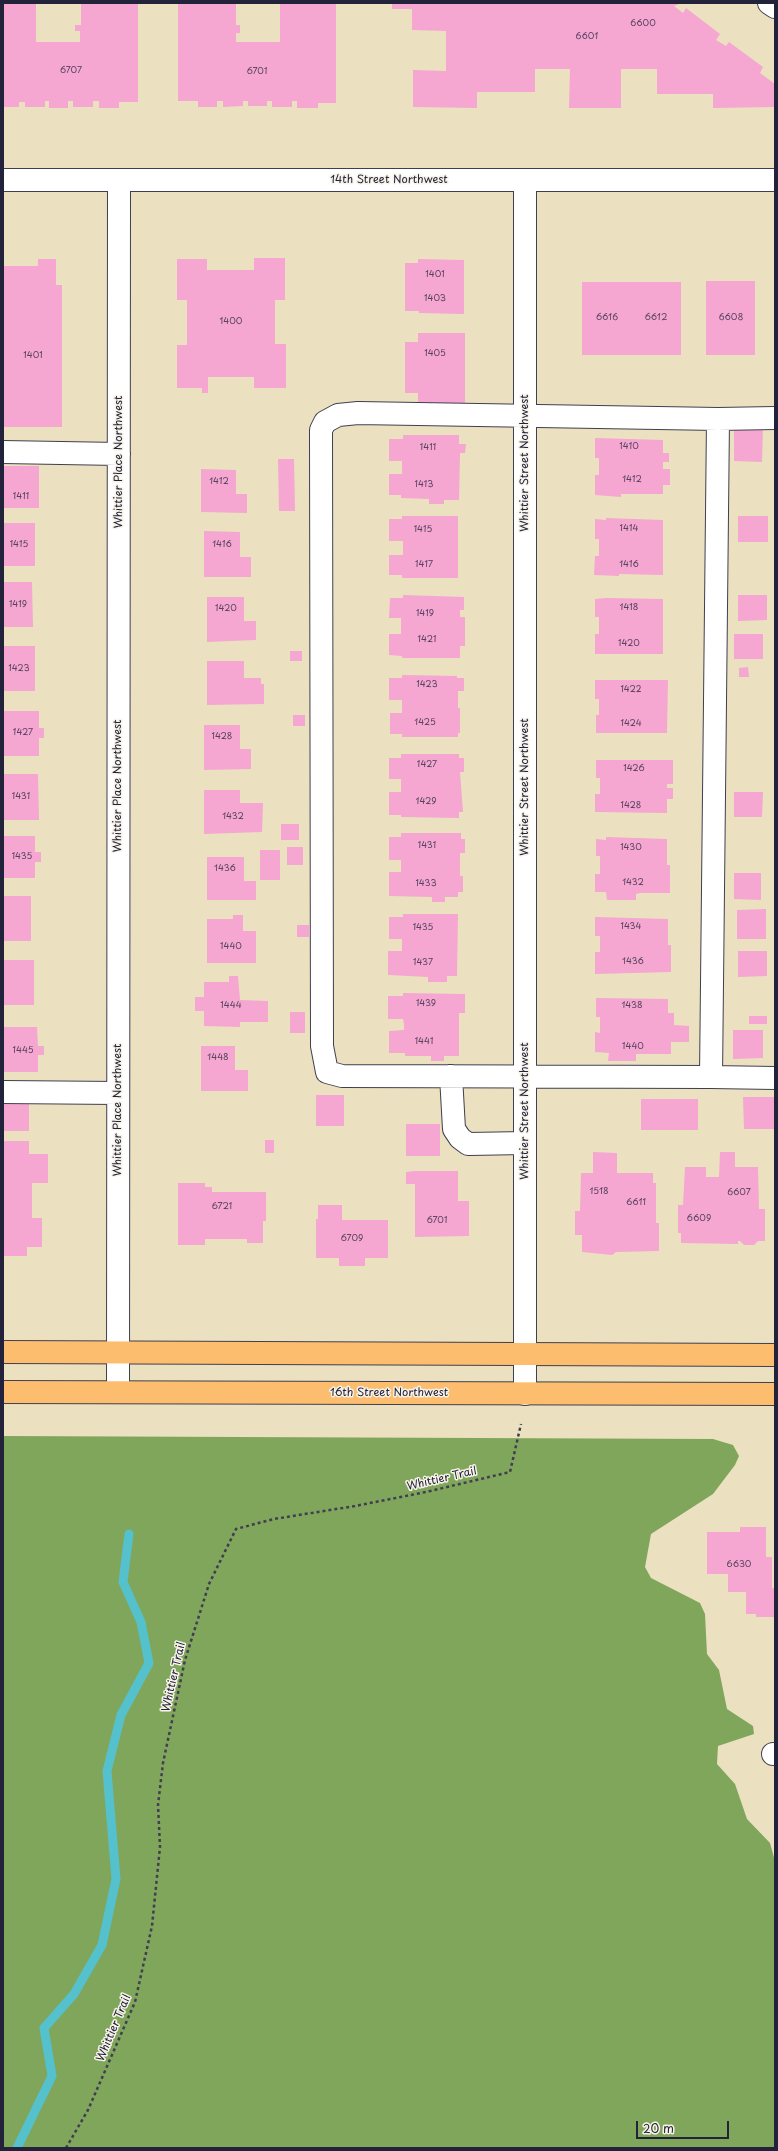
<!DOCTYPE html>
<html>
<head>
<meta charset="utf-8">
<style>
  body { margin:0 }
  #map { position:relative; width:778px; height:2151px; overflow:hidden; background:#ebe1c0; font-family:"Playpen Sans",sans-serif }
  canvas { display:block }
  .frame { position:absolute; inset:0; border:4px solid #22223b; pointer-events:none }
  .scale { position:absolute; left:636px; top:2121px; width:93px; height:18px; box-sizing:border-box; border:2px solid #22223b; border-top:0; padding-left:5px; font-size:12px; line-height:14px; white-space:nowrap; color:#22223b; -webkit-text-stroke:3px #f7f3e8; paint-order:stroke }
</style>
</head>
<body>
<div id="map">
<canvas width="778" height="2151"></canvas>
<div class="frame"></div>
<div class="scale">20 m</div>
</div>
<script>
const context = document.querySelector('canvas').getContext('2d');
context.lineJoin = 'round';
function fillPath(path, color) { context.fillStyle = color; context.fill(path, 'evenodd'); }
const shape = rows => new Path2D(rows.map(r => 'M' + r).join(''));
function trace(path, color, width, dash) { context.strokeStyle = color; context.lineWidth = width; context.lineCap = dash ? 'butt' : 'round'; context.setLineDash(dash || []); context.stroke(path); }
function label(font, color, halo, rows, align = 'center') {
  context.font = font + ' "Playpen Sans",sans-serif'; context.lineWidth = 3; context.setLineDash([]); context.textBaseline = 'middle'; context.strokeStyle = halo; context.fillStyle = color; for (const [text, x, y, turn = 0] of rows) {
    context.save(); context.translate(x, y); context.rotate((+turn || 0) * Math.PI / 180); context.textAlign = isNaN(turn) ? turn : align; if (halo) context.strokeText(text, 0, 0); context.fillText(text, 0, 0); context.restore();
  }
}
fillPath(shape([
  [3,1436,713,1439,733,1445,739,1456,735,1465,713,1494,651,1534,645,1567,651,1578,700,1603,705,1614,707,1654,719,1670,727,1709,753,1726,754,1734,718,1746,717,1764,735,1784,747,1819,770,1843,775,1861,775,2148,3,2148]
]), '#80a65c');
trace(shape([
  [17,2148,52,2076,44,2028,74,1994,102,1945,116,1879,107,1771,121,1715,149,1663,141,1622,123,1582,129,1534]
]), '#54c1cc', 9);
fillPath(shape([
  [3,3,36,3,36,42,80,42,80,31,75,31,75,25,81,25,81,3,138,3,138,102,119,102,119,108,99,108,99,101,93,101,93,107,73,107,73,101,68,101,68,108,49,108,49,101,45,101,45,107,25,107,25,102,19,102,19,107,3,107],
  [178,3,236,3,236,25,240,25,240,33,236,33,236,42,280,42,280,3,336,3,336,103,318,103,318,108,297,108,297,101,292,101,292,107,272,107,272,101,267,101,267,106,248,106,248,101,243,101,243,106,223,107,223,101,217,101,217,107,198,107,198,101,178,101],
  [392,3,682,3,674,6,683,13,686,8,720,34,716,40,726,46,729,42,763,67,760,73,775,84,775,107,713,108,713,94,657,94,657,69,621,69,621,108,569,108,570,69,535,69,535,92,477,92,477,108,413,107,413,70,446,71,446,31,412,30,412,9,392,9],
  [254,258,285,258,285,300,275,300,275,344,286,344,286,388,254,388,254,377,208,377,208,393,202,393,202,388,177,388,177,345,187,345,187,300,177,300,177,259,207,259,207,270,254,270],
  [38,259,56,259,56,285,62,285,62,427,3,427,3,266,38,266],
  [418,259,464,260,464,314,419,313,419,311,405,311,405,263,418,263],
  [706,281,755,281,755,355,706,355],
  [582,282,681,282,681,355,582,355],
  [418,333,465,333,465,403,418,403,418,393,405,393,405,342,418,342],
  [734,425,763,425,762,462,734,461],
  [403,435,459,435,459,444,466,444,465,453,460,453,459,500,444,500,444,504,429,504,429,499,401,498,401,495,389,495,389,474,402,474,402,461,389,461,389,439,403,439],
  [595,438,663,440,663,453,669,453,669,462,663,462,663,469,670,469,670,485,663,485,663,494,621,494,621,497,595,495,595,475,599,475,599,458,595,458],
  [278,459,294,459,295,511,279,511],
  [3,466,39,466,39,508,3,508],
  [201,469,236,470,236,494,247,494,247,513,201,512],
  [402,516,458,516,458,578,402,578,402,575,389,575,389,555,403,555,403,541,389,541,389,519,402,519],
  [738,516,768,516,768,542,738,542],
  [606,518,663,520,663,575,619,574,619,576,594,575,595,556,599,556,599,539,595,539,595,519,606,520],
  [3,523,35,523,35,566,3,566],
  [204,531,240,532,240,557,251,557,251,577,204,577],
  [3,582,32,582,33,627,3,627],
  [403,595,464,597,464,610,460,610,460,617,465,617,465,646,460,646,460,658,402,658,402,656,389,655,389,634,401,634,401,618,389,618,390,598,403,598],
  [738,595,767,595,767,620,738,621],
  [207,597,244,597,244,621,256,621,256,640,207,642],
  [607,598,663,599,663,654,595,654,595,634,599,634,599,617,595,617,595,599],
  [734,634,763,634,763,659,734,659],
  [3,646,35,646,35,691,3,691],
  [290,651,302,651,302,661,290,661],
  [207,661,244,661,244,678,261,678,261,684,264,684,264,704,207,705],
  [748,667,749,677,739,677,739,668],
  [402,675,457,676,457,678,464,678,464,691,458,691,458,708,460,708,460,733,458,733,458,737,402,737,402,734,390,734,390,713,402,713,402,700,389,700,389,678,402,678],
  [595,680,668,680,667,733,596,733,596,715,599,715,599,699,595,699],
  [3,711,39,711,39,728,44,728,44,738,39,738,39,756,3,756],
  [293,715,305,715,305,726,293,726],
  [204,725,240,725,240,749,251,749,251,769,204,770],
  [401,754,459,754,459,758,464,758,464,772,460,772,463,812,459,812,459,818,401,817,401,815,389,815,389,792,401,792,401,779,389,779,389,758,401,758],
  [596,760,673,760,673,784,667,784,667,788,673,788,673,799,667,799,667,813,595,812,595,794,600,794,600,778,596,778],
  [3,774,38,774,39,820,3,820],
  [204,790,240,790,240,803,263,803,262,832,204,834],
  [734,792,763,792,762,817,734,817],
  [281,824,299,824,299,840,281,840],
  [401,833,461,833,461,839,465,839,465,853,460,853,460,876,463,876,463,892,458,892,458,897,445,897,445,902,432,902,432,897,389,896,389,872,401,872,401,860,389,860,389,837,401,837],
  [3,836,35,836,35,852,41,852,41,862,35,862,35,878,3,878],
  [606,837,667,839,667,865,670,865,670,893,640,893,636,894,636,900,607,900,606,892,595,892,595,874,600,874,600,856,596,856,596,839,606,840],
  [287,847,303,847,303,865,287,865],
  [260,850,280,850,280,880,260,880],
  [207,857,244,857,244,881,256,881,256,900,207,900],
  [734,873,761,873,761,900,734,899],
  [3,896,31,896,31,941,3,941],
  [766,909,766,939,737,939,737,910],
  [403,914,458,914,457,976,447,976,447,982,428,982,428,977,388,975,388,951,402,951,402,939,389,939,389,917,403,917],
  [233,915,243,915,243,931,256,931,256,963,207,963,207,919,233,919],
  [595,917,668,919,668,945,671,945,671,972,595,974,595,952,600,952,600,936,595,936],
  [297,925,309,925,309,937,297,937],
  [738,951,767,951,767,976,738,977],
  [3,960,34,960,34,1005,3,1005],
  [229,976,238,976,240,1000,268,1001,268,1022,240,1022,240,1027,204,1026,204,1011,195,1011,195,997,204,997,204,982,229,982],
  [403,993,465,994,465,1013,459,1013,459,1056,444,1056,444,1061,431,1061,431,1056,405,1056,405,1053,389,1053,389,1031,404,1030,404,1024,403,1019,388,1019,388,996,403,996],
  [596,998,668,999,668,1013,674,1013,674,1025,689,1026,689,1042,671,1042,671,1054,636,1054,636,1061,608,1061,609,1053,595,1052,595,1032,600,1033,600,1017,596,1017],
  [290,1012,305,1012,305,1033,290,1033],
  [749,1016,767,1016,767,1024,749,1024],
  [3,1027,37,1027,38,1046,44,1046,44,1055,38,1055,38,1072,3,1072],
  [733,1030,763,1030,763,1058,733,1059],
  [201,1046,235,1046,235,1070,248,1070,248,1091,201,1091],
  [316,1095,344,1095,344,1126,316,1126],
  [743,1097,775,1097,775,1129,744,1129],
  [641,1099,698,1099,698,1130,641,1130],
  [3,1102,29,1102,29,1131,3,1131],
  [406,1124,440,1124,440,1156,406,1156],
  [265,1140,274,1140,274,1153,265,1153],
  [3,1141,29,1141,29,1154,48,1154,48,1183,32,1183,32,1218,42,1218,42,1247,27,1247,27,1256,3,1256],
  [593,1152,617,1153,617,1173,653,1173,653,1183,656,1183,656,1223,659,1223,659,1251,616,1252,612,1255,582,1252,582,1235,575,1235,575,1211,580,1211,581,1173,593,1173],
  [720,1152,735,1152,735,1167,758,1167,759,1209,765,1209,765,1241,758,1241,754,1245,744,1245,740,1241,738,1241,738,1244,681,1243,681,1233,678,1233,678,1205,683,1205,685,1167,706,1167,706,1177,719,1177],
  [415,1171,458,1171,458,1201,469,1201,469,1236,415,1237,415,1184,406,1184,406,1172],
  [178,1183,205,1183,205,1187,212,1187,212,1192,266,1192,266,1221,263,1221,263,1243,247,1243,247,1239,205,1239,205,1245,178,1245],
  [318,1205,342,1205,342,1220,388,1220,388,1258,365,1258,365,1266,339,1266,339,1258,316,1258,316,1219,318,1219],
  [740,1527,766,1527,766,1557,772,1557,772,1588,775,1588,775,1617,756,1617,756,1614,746,1614,746,1592,728,1592,728,1574,707,1574,707,1532,740,1532]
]), '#f5a6d1');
const minor = shape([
  [769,3,775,7],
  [3,180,775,180],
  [718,419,711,1077,775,1078],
  [3,452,119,454],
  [451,1076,454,1129,460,1138,468,1144,525,1143],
  [711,1077,342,1076,327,1072,322,1046,321,430,325,422,338,415,358,413,718,419,775,418],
  [3,1092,118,1093],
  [118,1392,119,180],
  [525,1394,525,180],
  [773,1754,775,1754]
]);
const major = shape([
  [3,1352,775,1355],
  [3,1392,775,1394]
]);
trace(minor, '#403f4f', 24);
trace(major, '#403f4f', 24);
trace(shape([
  [66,2148,88,2110,135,2002,152,1926,160,1847,158,1805,163,1763,185,1660,209,1584,236,1529,274,1519,355,1506,426,1492,510,1472,521,1424]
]), '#403f4f', 2.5, [3, 3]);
trace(minor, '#fff', 22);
trace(major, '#fcbd6f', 22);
label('9px', '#574360', null, [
  ["6600",643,24],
  ["6601",587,37],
  ["6707",71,71],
  ["6701",257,72],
  ["1401",435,275],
  ["1403",435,299],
  ["6616",607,318],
  ["6612",656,318],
  ["6608",731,318],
  ["1400",231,322],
  ["1405",435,354],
  ["1401",33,356],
  ["1410",629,447],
  ["1411",428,448],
  ["1412",632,480],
  ["1412",219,482],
  ["1413",424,485],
  ["1411",21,497],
  ["1414",629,529],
  ["1415",423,530],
  ["1415",19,545],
  ["1416",222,545],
  ["1417",424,565],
  ["1416",629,565],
  ["1419",18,605],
  ["1418",629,608],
  ["1420",226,609],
  ["1419",425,614],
  ["1421",427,640],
  ["1420",629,644],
  ["1423",19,669],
  ["1423",427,685],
  ["1422",631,690],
  ["1425",425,723],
  ["1424",631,724],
  ["1427",23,733],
  ["1428",222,737],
  ["1427",427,765],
  ["1426",634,769],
  ["1431",21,797],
  ["1429",426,802],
  ["1428",631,806],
  ["1432",233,817],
  ["1431",427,846],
  ["1430",631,848],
  ["1435",22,857],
  ["1436",225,869],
  ["1432",633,883],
  ["1433",426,884],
  ["1434",631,927],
  ["1435",423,928],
  ["1440",231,947],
  ["1436",633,962],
  ["1437",423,963],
  ["1439",426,1004],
  ["1444",231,1006],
  ["1438",632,1006],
  ["1441",424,1042],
  ["1440",633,1047],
  ["1445",23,1051],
  ["1448",218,1058],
  ["1518",599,1192],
  ["6607",739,1193],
  ["6611",636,1203],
  ["6721",222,1207],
  ["6609",699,1219],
  ["6701",437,1221],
  ["6709",352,1239],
  ["6630",739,1565]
]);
label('11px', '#22223b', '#f7f3e8', [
  ["14th Street Northwest",389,180],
  ["Whittier Place Northwest",119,462,-90],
  ["Whittier Street Northwest",525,463,-90],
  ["Whittier Place Northwest",118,786,-90],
  ["Whittier Street Northwest",525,787,-90],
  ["Whittier Place Northwest",118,1110,-90],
  ["Whittier Street Northwest",525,1111,-90],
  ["16th Street Northwest",389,1393],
  ["Whittier Trail",442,1479,-13],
  ["Whittier Trail",174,1677,-77],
  ["Whittier Trail",114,2028,-67]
]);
</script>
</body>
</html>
